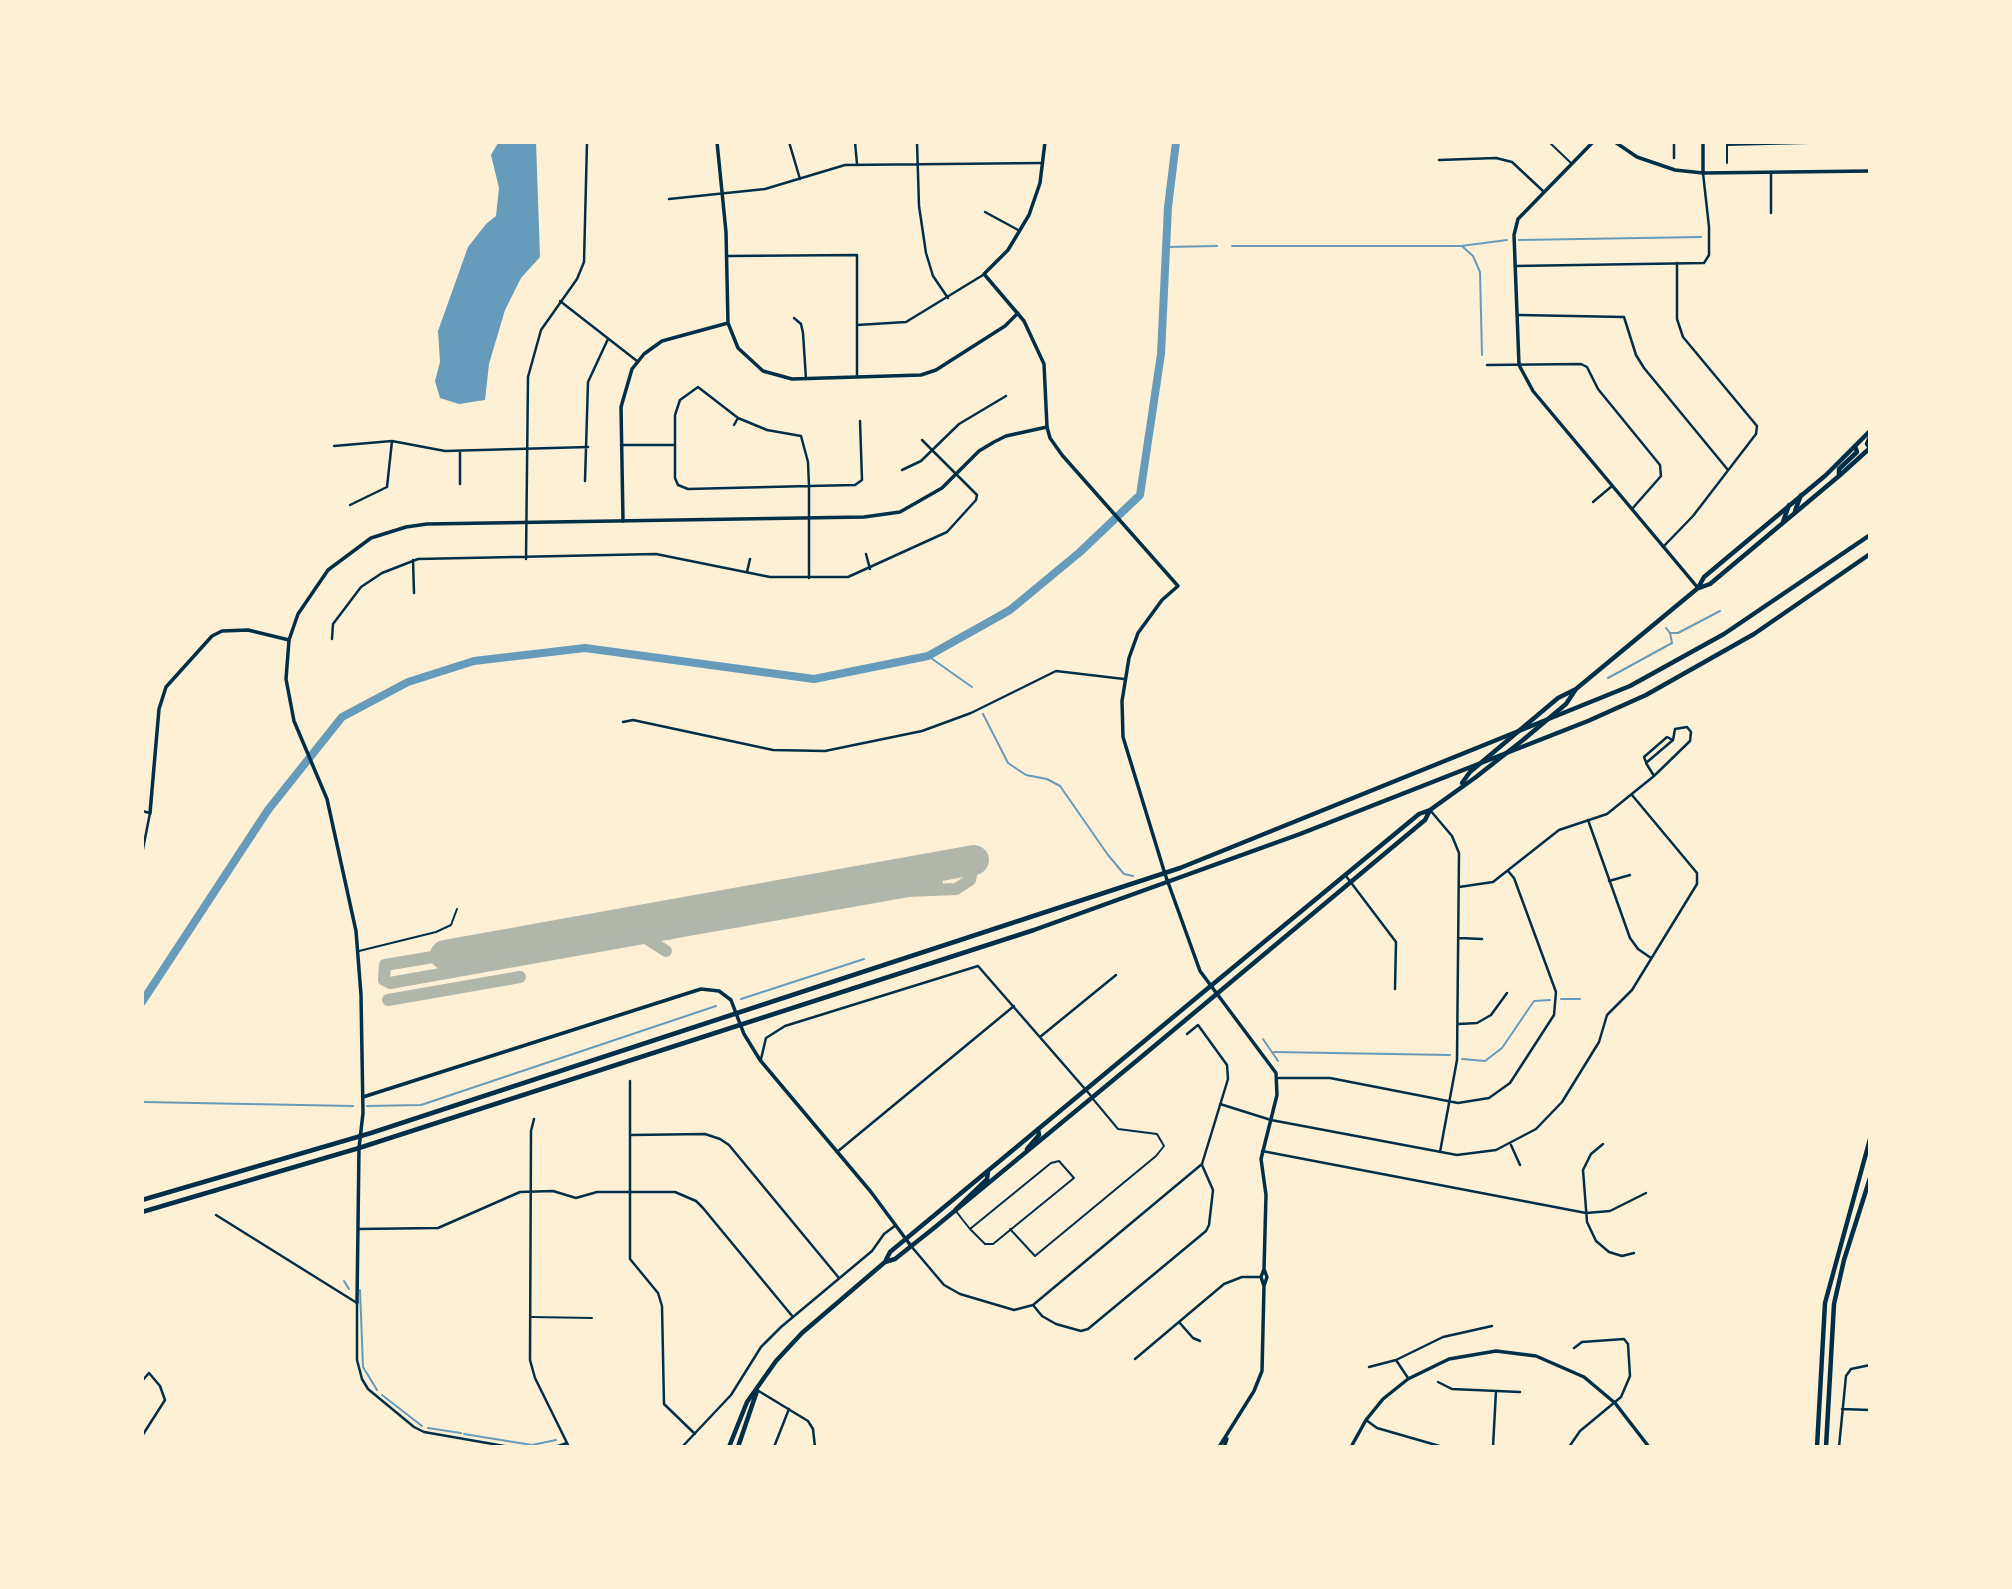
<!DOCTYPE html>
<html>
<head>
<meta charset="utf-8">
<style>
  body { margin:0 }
  #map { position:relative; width:2012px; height:1589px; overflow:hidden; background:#fdf0d5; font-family:"Varela Round",sans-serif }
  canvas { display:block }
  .frame { position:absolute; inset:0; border:144px solid #fdf0d5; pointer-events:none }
</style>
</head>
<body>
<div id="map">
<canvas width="2012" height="1589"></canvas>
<div class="frame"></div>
</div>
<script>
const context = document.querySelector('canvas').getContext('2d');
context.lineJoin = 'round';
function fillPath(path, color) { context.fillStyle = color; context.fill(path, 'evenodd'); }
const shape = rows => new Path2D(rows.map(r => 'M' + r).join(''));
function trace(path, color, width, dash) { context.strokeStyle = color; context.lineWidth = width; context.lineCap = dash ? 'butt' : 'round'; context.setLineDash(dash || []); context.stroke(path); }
fillPath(shape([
  [536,142,540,257,521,278,505,310,489,364,485,400,459,404,440,398,435,381,440,362,438,331,468,247,486,224,496,216,499,188,491,155,498,143]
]), '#669bbc');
trace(shape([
  [1519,240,1701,237],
  [1232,246,1461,246,1507,240],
  [1166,247,1217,246],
  [1463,247,1473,256,1480,272,1482,355],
  [1666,628,1670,633,1678,633,1720,611],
  [928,656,972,687],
  [1608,678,1672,643,1670,633],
  [983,714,1008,763,1026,775,1047,779,1060,786,1108,855,1124,874,1133,876],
  [741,999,864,959],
  [1561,999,1580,999],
  [1263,1039,1278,1061],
  [1274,1052,1450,1055],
  [1462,1059,1485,1061,1502,1048,1534,1001,1550,1000],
  [143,1102,353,1106],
  [367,1106,421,1105,716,1006],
  [344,1281,349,1289],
  [360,1290,363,1367,377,1390],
  [382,1395,422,1426],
  [428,1428,461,1433],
  [464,1434,532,1445,556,1440]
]), '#669bbc', 2);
trace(shape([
  [142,1002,268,810,342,717,408,682,474,661,585,648,814,679,928,656,1010,610,1080,552,1140,495,1161,354,1168,207,1176,142]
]), '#669bbc', 8);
trace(shape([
  [843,884,836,892,838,900,844,902],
  [927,888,937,884,934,868],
  [618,924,629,929,630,936,626,941],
  [669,934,687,912],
  [646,938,666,951],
  [522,941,531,947,531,955,526,959],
  [445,955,385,965,384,980,390,983,908,891,956,889,970,880,974,860],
  [458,971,463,957,469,951],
  [388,1000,520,977]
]), '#b1b6ab', 12);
trace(shape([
  [445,955,974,860]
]), '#b1b6ab', 30);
trace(shape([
  [1549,142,1571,163],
  [1727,145,1850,142],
  [1727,163,1727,142],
  [359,951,436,932,451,925,457,909],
  [956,1211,962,1219,970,1229,985,1244,993,1244,1074,1178,1059,1161,1051,1163,970,1229],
  [1010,1229,1035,1256,1156,1156,1164,1146,1157,1134,1118,1129,1093,1099],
  [532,1317,592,1318]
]), '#003049', 2);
trace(shape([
  [789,142,800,179],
  [855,142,857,164],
  [917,142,919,206,926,253,933,276,948,298],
  [1674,142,1674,158],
  [1439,160,1496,158,1512,162,1543,191],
  [1771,172,1771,213],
  [669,199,765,189,845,165,1042,163],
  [985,212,1020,231],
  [726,256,857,255,857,377],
  [1515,266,1704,263,1709,255,1709,227,1703,173],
  [560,301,637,361],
  [1519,315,1624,317,1636,355,1644,368,1728,470],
  [794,318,801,324,803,333,806,379],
  [857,325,906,322,983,275],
  [1487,365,1581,364,1587,367,1598,389,1660,465,1661,476,1632,509],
  [734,425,738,418],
  [621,445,674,445],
  [334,446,392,441,445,451,588,447],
  [902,470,921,461,959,424,1006,396],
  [585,481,588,382,608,339],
  [460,484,460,451],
  [1593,502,1612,486],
  [350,505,387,487,392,441],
  [1663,547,1693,516,1756,434,1757,426,1683,337,1677,319,1677,263],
  [866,554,870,569],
  [526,559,528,377,541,330,577,279,584,262,587,142],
  [413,560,414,593],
  [747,572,750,559],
  [809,578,809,486,808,462,801,436,767,430,738,418,698,387,680,400,675,415,675,478,678,485,688,489,809,486,855,485,862,480,860,421],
  [332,639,333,624,361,587,382,573,418,559,656,554,770,577,848,577,947,532,976,500,977,495,922,440],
  [623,722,633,720,773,750,825,751,922,731,971,713,1056,671,1124,679],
  [1646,762,1644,757,1667,737,1673,740],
  [1430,810,1452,836,1459,853,1457,1060,1440,1152],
  [142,811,150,813,142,854],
  [1588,820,1630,938,1638,949,1651,958],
  [1346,876,1396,942,1395,989],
  [1609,881,1630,875],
  [1459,887,1493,882,1559,830,1607,814,1654,776,1690,741,1691,732,1687,727,1675,729,1673,740,1646,763,1654,776],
  [1459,938,1482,939],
  [1459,1024,1477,1023,1491,1015,1507,993],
  [1040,1037,1116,975],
  [761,1059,766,1038,785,1026,978,966,1092,1097],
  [1277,1078,1330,1078,1458,1103,1489,1098,1510,1083,1554,1015,1556,992,1514,878,1508,871],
  [630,1081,630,1259,658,1293,662,1306,664,1404,695,1434],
  [1220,1104,1271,1120,1457,1155,1496,1150,1536,1129,1562,1102,1599,1042,1607,1015,1632,990,1697,884,1697,873,1632,795],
  [534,1119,531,1131,530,1360,535,1378,569,1447],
  [631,1135,705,1134,720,1139,729,1145,839,1278],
  [1603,1144,1591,1154,1583,1170,1587,1222,1596,1241,1609,1252,1622,1256,1634,1253],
  [1511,1145,1520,1165],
  [1262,1151,1586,1213,1610,1211,1646,1193],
  [837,1152,1014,1006],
  [216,1215,357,1303,357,1360,362,1379,368,1389,414,1427,424,1432,510,1447],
  [358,1229,438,1228,520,1192,553,1191,576,1198,597,1192,675,1192,696,1201,703,1208,793,1317],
  [911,1246,944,1285,960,1294,1014,1310,1033,1305,1202,1164,1228,1079,1227,1065,1198,1025,1187,1034],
  [1033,1305,1042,1316,1056,1324,1081,1331,1088,1329,1206,1231,1209,1225,1213,1190,1202,1165],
  [1179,1322,1193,1338,1200,1341],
  [1135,1359,1224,1284,1242,1277,1260,1277],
  [1396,1360,1408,1378],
  [1369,1367,1396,1360,1443,1337,1492,1326],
  [142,1381,149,1373,160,1386,165,1400,142,1436],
  [1438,1382,1452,1389,1520,1392],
  [757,1390,808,1421,813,1429,815,1447],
  [1842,1409,1870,1410],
  [1366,1420,1377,1428,1443,1447],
  [555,1447,567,1443],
  [682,1447,731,1395,761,1347,781,1327,872,1251,884,1234,896,1225],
  [774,1447,789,1409],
  [1493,1447,1496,1391],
  [1569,1447,1580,1431,1621,1397,1630,1376,1628,1344,1624,1339,1582,1342,1574,1348],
  [1839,1447,1846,1376,1851,1369,1870,1365]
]), '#003049', 2.5);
trace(shape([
  [717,142,726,232,728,323,738,348,763,371,792,379,921,375,936,370,1005,326,1018,313],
  [1045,142,1040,183,1029,215,1008,250,984,274,1024,321,1044,364,1047,427],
  [1593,142,1518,219,1514,235,1519,365,1533,391,1698,588],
  [1615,142,1637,157,1675,170,1703,173,1870,171],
  [1703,173,1703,142],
  [623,521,621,407,632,369,644,354,662,341,728,323],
  [150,813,159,709,166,687,212,636,222,631,248,630,289,640],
  [363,1097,701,989,719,991,731,1000,744,1034,760,1060,871,1192,911,1246],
  [357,1303,359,1148]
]), '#003049', 3.5);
trace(shape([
  [359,1148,363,1113,361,995,356,931,327,799,294,721,286,679,289,640,298,614,328,570,371,538,406,527,427,524,864,517,900,512,942,488,979,451,994,442,1006,436,1047,427,1050,438,1062,455,1178,586,1162,600,1138,633,1129,658,1122,701,1123,737,1165,874,1200,971,1276,1073,1277,1095,1261,1159,1266,1195,1264,1269],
  [1264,1269,1267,1277,1264,1286,1261,1277,1264,1269],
  [1219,1447,1254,1391,1262,1371,1264,1286],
  [1224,1447,1227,1439],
  [1351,1447,1366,1420,1383,1399,1408,1379,1449,1359,1496,1351,1536,1356,1584,1377,1615,1403,1649,1447]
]), '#003049', 3.5);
trace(shape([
  [1839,476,1839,469,1857,452,1855,446],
  [1795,511,1801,495],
  [1783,522,1789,505],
  [1699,588,1710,584,1839,476,1870,448,1867,444,1870,437],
  [1462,783,1470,772,1558,698,1576,689,1698,588,1704,577,1826,475,1870,431],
  [1027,1149,1039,1135,1038,1129],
  [955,1210,987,1179,988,1171],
  [885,1262,890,1252,1201,994,1419,814,1430,810,1476,777,1523,740,1566,704,1576,689],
  [729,1447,747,1402,776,1361,802,1333,885,1262,895,1259,934,1228,1140,1058,1425,820,1430,810],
  [738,1447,757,1391],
  [1817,1447,1825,1303,1870,1139],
  [1826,1447,1834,1304,1844,1260,1870,1178]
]), '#003049', 4.5);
trace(shape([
  [142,1200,371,1133,1180,868,1630,686,1724,634,1870,535],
  [142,1212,359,1148,1034,930,1300,834,1588,721,1646,695,1754,634,1870,554]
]), '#003049', 4.5);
</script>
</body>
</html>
